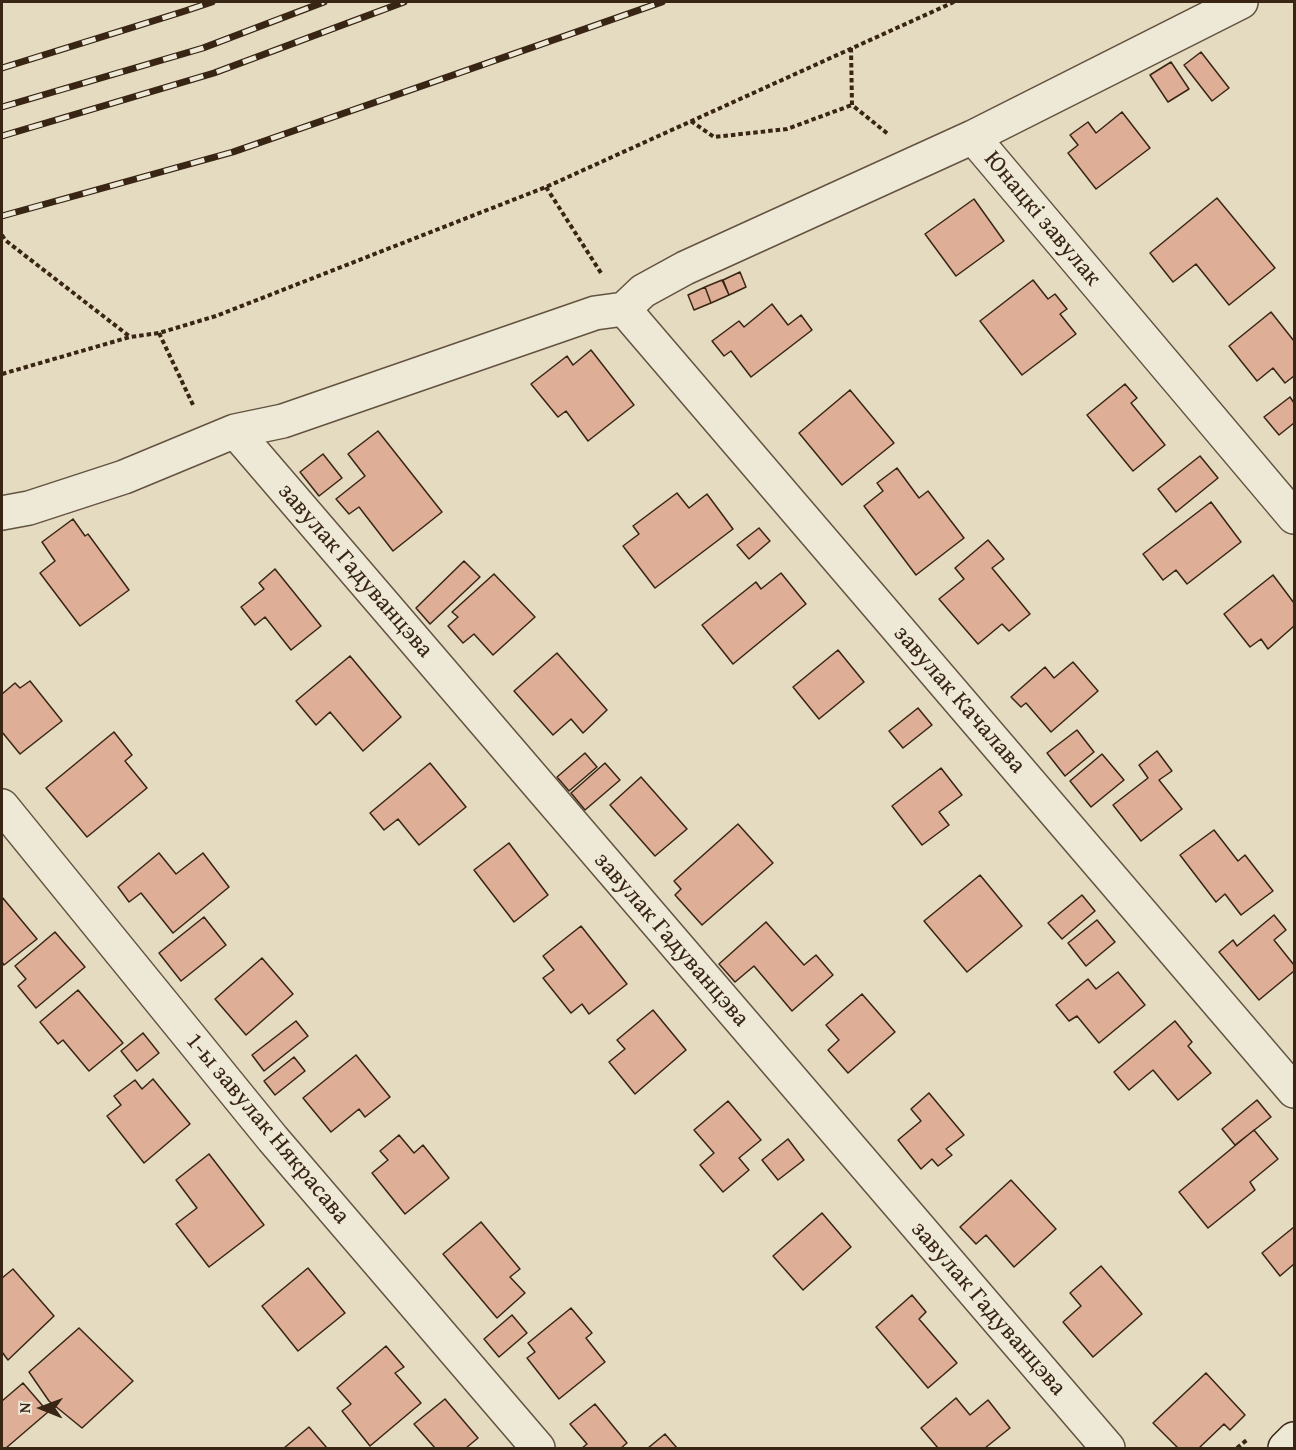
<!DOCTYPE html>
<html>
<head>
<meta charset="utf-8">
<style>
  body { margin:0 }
  #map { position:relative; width:1296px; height:1450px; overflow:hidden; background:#e5dbc1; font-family:"Gentium Book Plus",serif }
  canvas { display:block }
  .frame { position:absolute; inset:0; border:3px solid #382514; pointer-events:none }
  .north { position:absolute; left:12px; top:1378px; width:60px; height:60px; -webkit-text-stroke:4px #eee8d7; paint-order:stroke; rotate:271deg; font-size:16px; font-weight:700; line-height:24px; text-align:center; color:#382514 }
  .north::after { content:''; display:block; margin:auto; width:21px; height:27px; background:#382514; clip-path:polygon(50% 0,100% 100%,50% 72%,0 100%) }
</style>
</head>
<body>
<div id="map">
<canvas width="1296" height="1450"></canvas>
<div class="frame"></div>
<div class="north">N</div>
</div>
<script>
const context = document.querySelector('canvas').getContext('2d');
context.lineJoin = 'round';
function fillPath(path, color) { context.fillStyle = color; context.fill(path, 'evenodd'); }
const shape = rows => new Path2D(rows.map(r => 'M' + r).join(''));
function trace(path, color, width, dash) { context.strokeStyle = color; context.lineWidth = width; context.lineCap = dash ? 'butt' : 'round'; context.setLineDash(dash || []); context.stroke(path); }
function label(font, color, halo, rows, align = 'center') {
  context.font = font + ' "Gentium Book Plus",serif'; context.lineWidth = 5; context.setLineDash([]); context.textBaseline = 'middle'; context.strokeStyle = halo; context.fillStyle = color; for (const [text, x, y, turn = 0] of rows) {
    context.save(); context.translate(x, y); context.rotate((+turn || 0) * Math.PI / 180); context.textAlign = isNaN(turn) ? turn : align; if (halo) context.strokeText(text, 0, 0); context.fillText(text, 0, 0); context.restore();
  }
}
const building = shape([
  [1201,52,1229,88,1212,101,1184,65,1201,52],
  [1171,62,1189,89,1168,102,1150,75,1171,62],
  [1122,112,1150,148,1096,189,1068,153,1078,145,1070,135,1088,122,1096,133,1122,112],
  [1217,198,1275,268,1229,305,1196,264,1173,282,1150,253,1217,198],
  [974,199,1004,241,956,276,925,234,974,199],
  [740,272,746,287,729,295,723,280,740,272],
  [722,280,729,295,711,303,705,287,722,280],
  [1033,280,1048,299,1055,294,1067,309,1060,314,1076,334,1022,375,980,321,1033,280],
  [705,287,711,303,694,310,688,295,705,287],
  [772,304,788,325,801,315,812,330,751,377,731,351,724,356,712,341,739,321,744,327,772,304],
  [1271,312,1294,341,1294,376,1285,383,1273,368,1257,381,1229,346,1271,312],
  [591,350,634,405,588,441,566,411,558,417,531,384,567,356,573,365,591,350],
  [1125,384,1137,398,1131,403,1165,445,1133,471,1087,415,1125,384],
  [850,390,894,443,842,485,799,433,850,390],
  [1290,397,1294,403,1294,423,1279,435,1264,417,1290,397],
  [378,431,442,512,393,551,359,507,349,514,336,499,365,476,348,454,378,431],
  [323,454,342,478,319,496,300,472,323,454],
  [1200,456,1218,478,1176,512,1158,489,1200,456],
  [897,468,919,498,928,491,964,538,916,575,864,506,883,491,877,483,897,468],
  [677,493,689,508,707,494,733,529,655,588,623,546,639,534,633,526,677,493],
  [1211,502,1241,542,1187,584,1176,570,1163,580,1143,554,1211,502],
  [73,519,85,536,88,534,129,590,80,626,40,573,55,561,42,542,73,519],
  [759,528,770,541,749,559,737,545,759,528],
  [988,540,1004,559,992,568,1030,614,1009,631,1002,624,978,644,939,599,964,579,955,568,988,540],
  [464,561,480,577,430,624,416,608,464,561],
  [275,569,321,626,291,650,265,617,255,625,241,607,264,589,259,583,275,569],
  [781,573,806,604,733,664,702,625,756,582,761,589,781,573],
  [494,574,535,617,493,655,474,634,463,643,448,626,458,617,452,612,494,574],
  [1273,575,1294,603,1294,626,1268,649,1261,639,1250,647,1224,614,1273,575],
  [838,650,864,682,819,719,793,687,838,650],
  [557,653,607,710,583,733,571,719,553,735,514,691,557,653],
  [350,656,401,717,363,751,330,712,316,725,296,701,350,656],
  [1073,662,1098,691,1051,732,1026,703,1021,707,1011,697,1045,667,1054,678,1073,662],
  [30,681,62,721,20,754,2,732,2,694,15,683,20,688,30,681],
  [918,708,932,725,903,748,889,731,918,708],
  [1077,730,1094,752,1065,776,1047,753,1077,730],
  [114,732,132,755,125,761,147,788,87,837,46,788,114,732],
  [1157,751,1172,771,1159,780,1182,809,1141,841,1113,805,1148,778,1139,765,1157,751],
  [585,753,597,767,569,791,557,777,585,753],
  [1102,754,1124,780,1091,807,1070,781,1102,754],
  [430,763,466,807,419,845,398,819,384,830,370,813,430,763],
  [605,763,620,780,585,810,571,793,605,763],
  [941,768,962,795,939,812,949,825,922,845,892,806,941,768],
  [641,777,687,829,655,856,610,805,641,777],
  [738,824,773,863,702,925,675,895,681,889,674,881,738,824],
  [1214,830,1238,861,1245,855,1273,891,1241,915,1225,894,1216,902,1180,855,1214,830],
  [509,843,548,895,514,922,474,870,509,843],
  [159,853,176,874,203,853,229,887,173,933,141,893,129,902,118,887,159,853],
  [980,875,1022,926,967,972,924,921,980,875],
  [1082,895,1095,911,1062,939,1048,923,1082,895],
  [2,897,37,939,4,965,2,962,2,897],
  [1274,915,1286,930,1274,940,1294,965,1294,971,1259,1000,1219,952,1233,940,1237,946,1274,915],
  [204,917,226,945,181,981,159,953,204,917],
  [1097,920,1115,942,1086,966,1068,943,1097,920],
  [766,922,804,965,816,955,833,975,792,1011,754,966,735,982,719,964,766,922],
  [581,926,627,984,589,1014,582,1004,571,1013,543,978,554,970,543,956,581,926],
  [55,932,85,967,36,1008,18,986,26,979,15,966,55,932],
  [262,958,293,994,246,1035,215,999,262,958],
  [1118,972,1145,1005,1099,1043,1077,1016,1069,1021,1056,1005,1088,979,1096,989,1118,972],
  [78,990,123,1043,89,1071,63,1040,58,1044,40,1022,78,990],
  [862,994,895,1032,848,1073,828,1050,839,1040,826,1025,862,994],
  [653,1010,686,1050,635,1094,609,1062,625,1049,617,1040,653,1010],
  [296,1021,308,1036,264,1071,252,1055,296,1021],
  [1175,1021,1192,1042,1188,1046,1211,1073,1178,1100,1153,1070,1129,1090,1114,1072,1175,1021],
  [143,1033,159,1053,137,1071,121,1051,143,1033],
  [356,1055,390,1097,365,1117,359,1109,331,1132,303,1098,356,1055],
  [294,1057,305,1071,275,1095,264,1081,294,1057],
  [153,1079,190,1124,144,1163,107,1116,121,1105,114,1096,135,1080,142,1089,153,1079],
  [929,1093,964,1135,946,1149,952,1155,938,1166,932,1159,921,1169,898,1140,921,1121,911,1109,929,1093],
  [1257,1100,1271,1117,1235,1145,1222,1129,1257,1100],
  [728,1101,761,1140,739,1158,749,1170,723,1192,700,1165,714,1153,694,1130,728,1101],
  [1254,1130,1278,1159,1250,1182,1255,1190,1208,1228,1179,1192,1254,1130],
  [399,1135,414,1153,423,1145,449,1178,405,1214,372,1173,388,1160,380,1151,399,1135],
  [788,1139,804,1160,778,1180,762,1160,788,1139],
  [209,1154,264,1225,209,1267,176,1224,197,1208,176,1180,209,1154],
  [1011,1180,1056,1229,1014,1267,986,1235,976,1244,960,1227,1011,1180],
  [822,1213,851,1247,803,1290,773,1256,822,1213],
  [481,1222,520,1269,510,1277,525,1293,497,1318,443,1254,481,1222],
  [1294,1227,1294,1264,1280,1276,1262,1253,1294,1227],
  [1101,1266,1142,1314,1093,1357,1063,1322,1081,1306,1070,1293,1101,1266],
  [308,1268,345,1313,298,1351,262,1306,308,1268],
  [13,1269,54,1316,8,1360,2,1352,2,1278,13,1269],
  [912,1295,926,1312,919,1319,957,1363,928,1388,876,1327,912,1295],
  [571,1308,592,1333,586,1338,605,1362,559,1399,527,1358,535,1352,528,1343,571,1308],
  [512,1315,527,1333,499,1357,484,1339,512,1315],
  [79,1328,133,1381,82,1428,49,1401,29,1372,79,1328],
  [386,1346,404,1367,395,1373,421,1403,370,1446,342,1411,351,1404,337,1388,386,1346],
  [1206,1373,1245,1415,1230,1430,1224,1424,1199,1448,1178,1448,1153,1423,1206,1373],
  [23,1383,48,1412,6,1448,2,1448,2,1401,23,1383],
  [956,1398,970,1415,988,1400,1010,1428,985,1448,938,1448,921,1428,956,1398],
  [445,1399,478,1438,466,1448,435,1448,414,1424,445,1399],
  [595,1404,627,1443,621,1448,582,1448,587,1444,570,1424,595,1404],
  [309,1427,327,1448,284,1448,309,1427],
  [665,1434,677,1448,648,1448,665,1434]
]);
fillPath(building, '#dfae96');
trace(building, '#382514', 1.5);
const street = shape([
  [973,137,1241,2],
  [624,309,1294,1091],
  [624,309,643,291,685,268,973,137,1294,517],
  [235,431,1108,1448],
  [2,513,29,508,124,477,235,431,283,421,595,313,624,309],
  [2,806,273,1139,538,1448]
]);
const secondary = shape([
  [1285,1448,1294,1439]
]);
trace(street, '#63523f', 36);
trace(secondary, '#382514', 36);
trace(shape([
  [851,48,852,105,888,134],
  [691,121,714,137,787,129,852,105],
  [546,187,601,273],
  [2,235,5,240,129,336],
  [159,333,194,407],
  [2,374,130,337,159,333,216,316,546,187,954,2],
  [1237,1448,1248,1439]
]), '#382514', 4, [4.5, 3]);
trace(street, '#eee8d7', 33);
trace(secondary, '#eee8d7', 33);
const rail = shape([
  [2,68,185,11,212,2],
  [2,107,203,48,324,2],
  [2,136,214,73,404,2],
  [2,216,233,152,662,2]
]);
trace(rail, '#382514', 7);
trace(rail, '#eee8d7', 4.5, [14]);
label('24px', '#382514', '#eee8d7', [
  ["Юнацкі завулак",1042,219,50],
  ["завулак Гадуванцэва",355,571,49],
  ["завулак Качалава",959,700,49],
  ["завулак Гадуванцэва",671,940,49],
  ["1-ы завулак Някрасава",267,1129,50],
  ["завулак Гадуванцэва",988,1309,49]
]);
</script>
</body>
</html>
